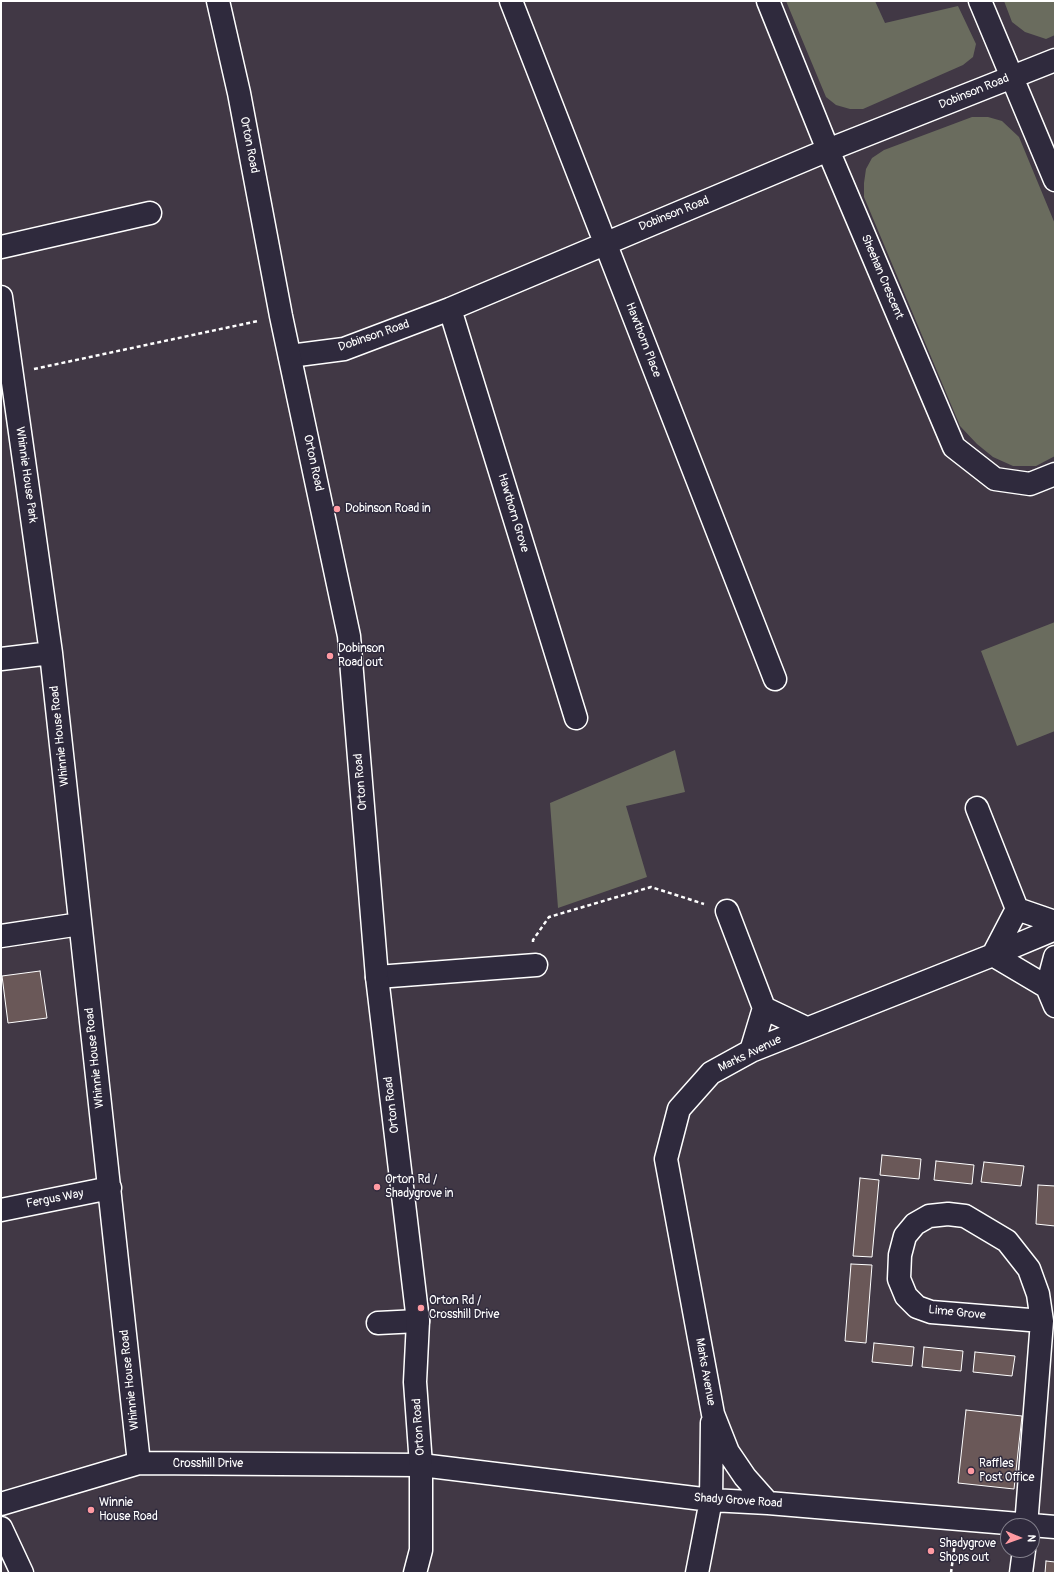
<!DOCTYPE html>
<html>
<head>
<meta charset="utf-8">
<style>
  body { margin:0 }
  #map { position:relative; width:1056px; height:1574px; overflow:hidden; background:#413845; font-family:Pangolin,sans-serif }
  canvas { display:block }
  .frame { position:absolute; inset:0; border:2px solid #fff; pointer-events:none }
  .north { position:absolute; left:1000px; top:1518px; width:40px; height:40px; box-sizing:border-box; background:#2f2a3d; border:1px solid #827f8b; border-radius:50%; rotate:92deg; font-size:11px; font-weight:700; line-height:16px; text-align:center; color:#fff }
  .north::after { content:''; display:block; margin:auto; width:14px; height:18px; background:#ff9aa2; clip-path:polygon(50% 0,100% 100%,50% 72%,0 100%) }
</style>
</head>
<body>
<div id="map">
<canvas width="1056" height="1574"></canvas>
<div class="frame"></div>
<div class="north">N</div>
</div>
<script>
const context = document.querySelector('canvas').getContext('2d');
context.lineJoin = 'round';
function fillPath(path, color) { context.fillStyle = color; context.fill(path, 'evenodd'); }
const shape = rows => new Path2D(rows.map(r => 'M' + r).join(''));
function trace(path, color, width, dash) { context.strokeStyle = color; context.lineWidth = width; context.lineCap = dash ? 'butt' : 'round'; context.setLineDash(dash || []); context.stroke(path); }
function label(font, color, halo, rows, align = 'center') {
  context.font = font + ' Pangolin,sans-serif'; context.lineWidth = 3; context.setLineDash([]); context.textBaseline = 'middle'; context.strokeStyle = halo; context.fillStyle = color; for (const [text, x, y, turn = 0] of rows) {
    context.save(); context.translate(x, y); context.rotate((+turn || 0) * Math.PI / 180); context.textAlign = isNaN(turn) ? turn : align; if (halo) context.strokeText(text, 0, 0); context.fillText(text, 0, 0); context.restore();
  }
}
fillPath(shape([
  [786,1,875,1,885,23,958,6,976,44,973,57,963,65,863,109,850,109,836,105,826,97],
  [1004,1,1055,1,1055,35,1046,39,1025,32,1012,22],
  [972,117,988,117,1002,121,1019,137,1055,224,1055,456,1036,466,1013,466,993,457,977,444,960,426,864,197,864,183,866,169,872,158,884,150],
  [1055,622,1055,731,1017,746,981,651],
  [675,750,685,792,626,806,647,877,558,908,550,803]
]), '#6a6c5e');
const building = shape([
  [40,971,47,1018,8,1023,2,976,40,971],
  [882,1155,921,1159,919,1179,880,1175,882,1155],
  [936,1161,974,1165,972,1184,934,1180,936,1161],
  [984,1162,1024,1166,1021,1186,981,1182,984,1162],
  [860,1178,879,1180,872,1257,853,1256,860,1178],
  [1038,1185,1055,1186,1055,1226,1036,1224,1038,1185],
  [851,1264,872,1265,866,1343,845,1341,851,1264],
  [874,1343,914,1347,912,1366,872,1362,874,1343],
  [924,1347,963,1351,961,1371,922,1367,924,1347],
  [975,1352,1015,1356,1012,1376,973,1372,975,1352],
  [966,1410,1022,1416,1014,1489,958,1483,966,1410],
  [1046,1561,1055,1562,1055,1573,1045,1573,1046,1561]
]);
fillPath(building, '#6a5858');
trace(building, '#fff', 1);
const minor = shape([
  [511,1,775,679],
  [768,1,828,150,954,447,995,479,1030,484,1055,474],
  [980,1,1055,180],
  [1,247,150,213],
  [1,297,51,653,139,1463],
  [450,309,576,718],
  [290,356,344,349,450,309,828,150,1055,60],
  [1,659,51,653],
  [977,808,1017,909,1055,922],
  [1017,909,993,955,1047,987,1055,1006],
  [727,911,764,1008,751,1051],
  [1,936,80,924],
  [377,977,536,965],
  [1047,987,1055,957],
  [764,1008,806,1028],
  [1,1210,110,1188],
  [378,1323,418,1321],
  [768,1503,745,1477,728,1452,713,1414,666,1159,679,1109,711,1073,751,1051,993,955,1055,929],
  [1,1504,139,1463,421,1465,711,1500,768,1503,1055,1527],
  [1026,1526,1042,1321,1038,1294,1029,1269,1007,1241,965,1216,948,1214,929,1216,915,1224,905,1236,900,1255,899,1279,906,1296,917,1307,931,1312,1042,1321],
  [1,1528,22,1573],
  [697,1573,711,1500,712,1423],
  [1021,1573,1024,1550]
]);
const tertiary = shape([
  [218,1,239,93,281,316,349,636,377,977,418,1321,415,1382,421,1465,421,1550,415,1573]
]);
trace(minor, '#fff', 25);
trace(tertiary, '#fff', 25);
trace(shape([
  [34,369,258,321],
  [533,942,533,940,549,917,651,887,704,904],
  [951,1573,955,1542]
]), '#fff', 2.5, [4, 3]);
trace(minor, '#2f2a3d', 22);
trace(tertiary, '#2f2a3d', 22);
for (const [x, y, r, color] of [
  [337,509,4,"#ff9aa2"],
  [330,656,4,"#ff9aa2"],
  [377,1187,4,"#ff9aa2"],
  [421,1308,4,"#ff9aa2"],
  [971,1471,4,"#ff9aa2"],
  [91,1510,4,"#ff9aa2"],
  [931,1551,4,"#ff9aa2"]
]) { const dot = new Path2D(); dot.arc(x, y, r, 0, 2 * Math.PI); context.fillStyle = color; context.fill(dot); trace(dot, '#2f2a3d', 1.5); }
label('12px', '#fff', '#2f2a3d', [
  ["Dobinson Road",974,92,-22],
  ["Orton Road",249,145,79],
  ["Dobinson Road",674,214,-22],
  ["Sheehan Crescent",882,277,67],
  ["Dobinson Road",374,336,-19],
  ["Hawthorn Place",643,340,69],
  ["Orton Road",313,463,78],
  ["Whinnie House Park",26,475,82],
  ["Hawthorn Grove",513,513,73],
  ["Whinnie House Road",60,736,-96],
  ["Orton Road",361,782,-95],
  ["Marks Avenue",750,1054,-26],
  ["Whinnie House Road",95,1058,-96],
  ["Orton Road",392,1105,-97],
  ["Fergus Way",55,1199,-11],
  ["Lime Grove",957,1313,6],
  ["Marks Avenue",705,1372,80],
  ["Whinnie House Road",130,1380,-96],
  ["Orton Road",419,1427,-94],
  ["Crosshill Drive",208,1464],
  ["Shady Grove Road",738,1501,4]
]);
label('12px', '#fff', '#2f2a3d', [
  ["Dobinson Road in",345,509],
  ["Dobinson",338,649],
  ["Road out",338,663],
  ["Orton Rd /",385,1180],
  ["Shadygrove in",385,1194],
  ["Orton Rd /",429,1301],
  ["Crosshill Drive",429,1315],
  ["Raffles",979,1464],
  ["Post Office",979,1478],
  ["Winnie",99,1503],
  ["House Road",99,1517],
  ["Shadygrove",939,1544],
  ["Shops out",939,1558]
], 'left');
</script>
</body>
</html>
